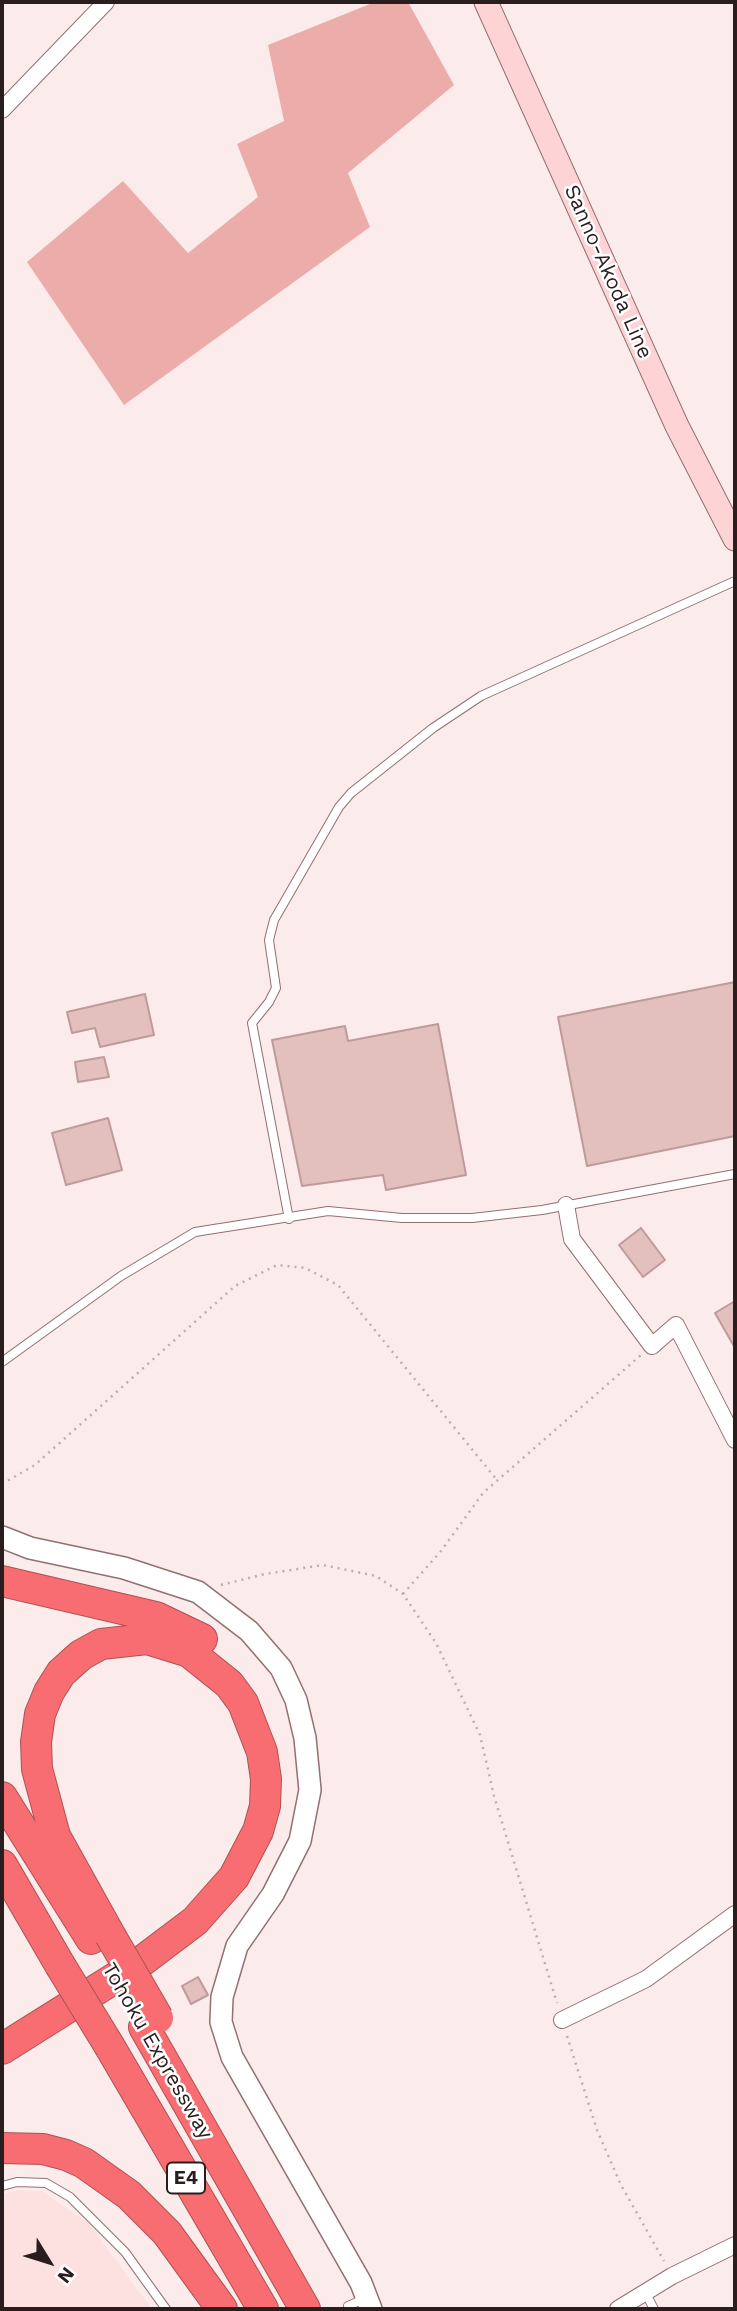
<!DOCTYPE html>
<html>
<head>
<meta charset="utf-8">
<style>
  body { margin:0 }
  #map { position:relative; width:737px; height:2311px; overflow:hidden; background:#fbeceb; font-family:"Work Sans",sans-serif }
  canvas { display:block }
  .frame { position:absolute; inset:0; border:4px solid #2a1d1d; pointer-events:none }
  .north { position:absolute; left:14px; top:2227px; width:70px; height:70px; -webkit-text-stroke:5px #fff; paint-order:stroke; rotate:128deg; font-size:19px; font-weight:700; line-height:28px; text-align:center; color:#2a1d1d }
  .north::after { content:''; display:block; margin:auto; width:24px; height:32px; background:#2a1d1d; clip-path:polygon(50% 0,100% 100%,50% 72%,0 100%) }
</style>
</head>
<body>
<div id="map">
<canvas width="737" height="2311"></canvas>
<div class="frame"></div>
<div class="north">N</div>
</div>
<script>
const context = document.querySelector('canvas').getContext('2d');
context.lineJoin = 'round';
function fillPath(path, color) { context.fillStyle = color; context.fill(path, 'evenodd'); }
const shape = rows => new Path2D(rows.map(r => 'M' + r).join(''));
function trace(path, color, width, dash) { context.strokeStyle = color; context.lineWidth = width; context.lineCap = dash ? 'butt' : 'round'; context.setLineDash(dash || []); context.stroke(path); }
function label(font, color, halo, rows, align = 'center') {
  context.font = font + ' "Work Sans",sans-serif'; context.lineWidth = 5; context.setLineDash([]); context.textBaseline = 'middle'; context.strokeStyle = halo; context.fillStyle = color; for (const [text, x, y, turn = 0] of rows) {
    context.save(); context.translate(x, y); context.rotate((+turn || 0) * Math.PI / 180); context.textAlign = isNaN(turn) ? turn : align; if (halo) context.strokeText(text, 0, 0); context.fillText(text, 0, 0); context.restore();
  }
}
fillPath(shape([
  [18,2190,42,2191,88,2223,152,2309,2,2309,2,2194]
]), '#fde1e0');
fillPath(shape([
  [375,2,408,2,454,85,348,173,370,227,124,405,27,262,123,181,188,253,258,197,237,144,284,121,268,45]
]), '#ecacaa');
const building = shape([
  [735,982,735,1136,587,1166,558,1017,735,982],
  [145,994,154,1035,100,1047,95,1028,72,1033,67,1012,145,994],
  [438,1024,466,1175,386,1190,383,1175,302,1186,272,1040,345,1026,348,1041,438,1024],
  [104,1057,109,1077,78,1082,75,1062,104,1057],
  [108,1118,122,1170,66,1185,52,1133,108,1118],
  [641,1228,665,1260,643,1277,619,1245,641,1228],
  [735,1301,735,1348,715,1313,735,1301],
  [198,1977,208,1995,191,2004,182,1986,198,1977]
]);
fillPath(building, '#e3bfbe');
trace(building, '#be9b9a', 2);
const service = shape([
  [289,1219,252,1023,269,1002,276,988,269,940,274,920,339,807,351,793,433,728,481,696,735,581],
  [2,1362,121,1276,195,1232,328,1211,402,1218,472,1218,542,1210,735,1174],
  [2,2186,17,2182,46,2183,70,2197,125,2252,166,2309],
  [646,2294,654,2309],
  [348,2306,364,2299]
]);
const minor = shape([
  [2,110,106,2],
  [566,1205,572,1239,652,1346,676,1325,735,1440],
  [562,2020,646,1979,735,1914],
  [618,2309,672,2276,735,2245]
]);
const tertiary = shape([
  [2,1537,30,1548,124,1568,198,1592,249,1631,281,1668,296,1700,305,1738,310,1790,300,1841,273,1894,237,1946,222,1997,221,2022,232,2057,361,2283,371,2309]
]);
const secondary = shape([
  [486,2,677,426,735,539]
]);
const motorway = shape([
  [2,1581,156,1617,202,1639],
  [2,1797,91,1939],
  [2,1865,60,1965],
  [144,2027,305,2309],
  [110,2047,263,2309],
  [2,2049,142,1961,195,1921,234,1877,258,1831,265,1806,266,1779,262,1752,243,1703,229,1684,189,1652,147,1639,101,1644,81,1655,61,1673,49,1692,40,1714,36,1742,37,1769,55,1836,110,1935],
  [2,2148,43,2149,66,2155,84,2163,129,2195,167,2233,222,2309]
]);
trace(service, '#91706f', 10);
trace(minor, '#91706f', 18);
trace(tertiary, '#91706f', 24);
trace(secondary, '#91706f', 25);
trace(motorway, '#af5154', 32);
trace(shape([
  [2,1484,35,1465,235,1286,277,1265,305,1268,338,1285,497,1480],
  [221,1585,265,1574,323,1565,376,1576,403,1594,436,1643,480,1735,494,1796,557,2003],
  [403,1594,441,1551,483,1493,641,1355],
  [567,2036,597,2130,621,2185,664,2261]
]), '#bcaead', 2.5, [2, 5]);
trace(service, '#fff', 8);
trace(minor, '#fff', 16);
trace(tertiary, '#fff', 21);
trace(secondary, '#fdd3d5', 23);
trace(motorway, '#f76d72', 30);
const motorwayBridge = shape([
  [110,1935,158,2018],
  [60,1965,110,2047]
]);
trace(motorwayBridge, '#af5154', 32, []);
trace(motorwayBridge, '#f76d72', 30);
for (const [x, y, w] of [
  [186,2178,38]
]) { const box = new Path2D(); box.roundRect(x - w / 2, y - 15.5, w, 31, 5); context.fillStyle = '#fff'; context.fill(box); trace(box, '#2a1d1d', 2); }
label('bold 19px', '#2a1d1d', null, [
  ["E4",186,2178]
]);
label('21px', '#2a1d1d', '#fff', [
  ["Sanno-Akoda Line",608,272,66],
  ["Tohoku Expressway",157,2051,60]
]);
</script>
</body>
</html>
